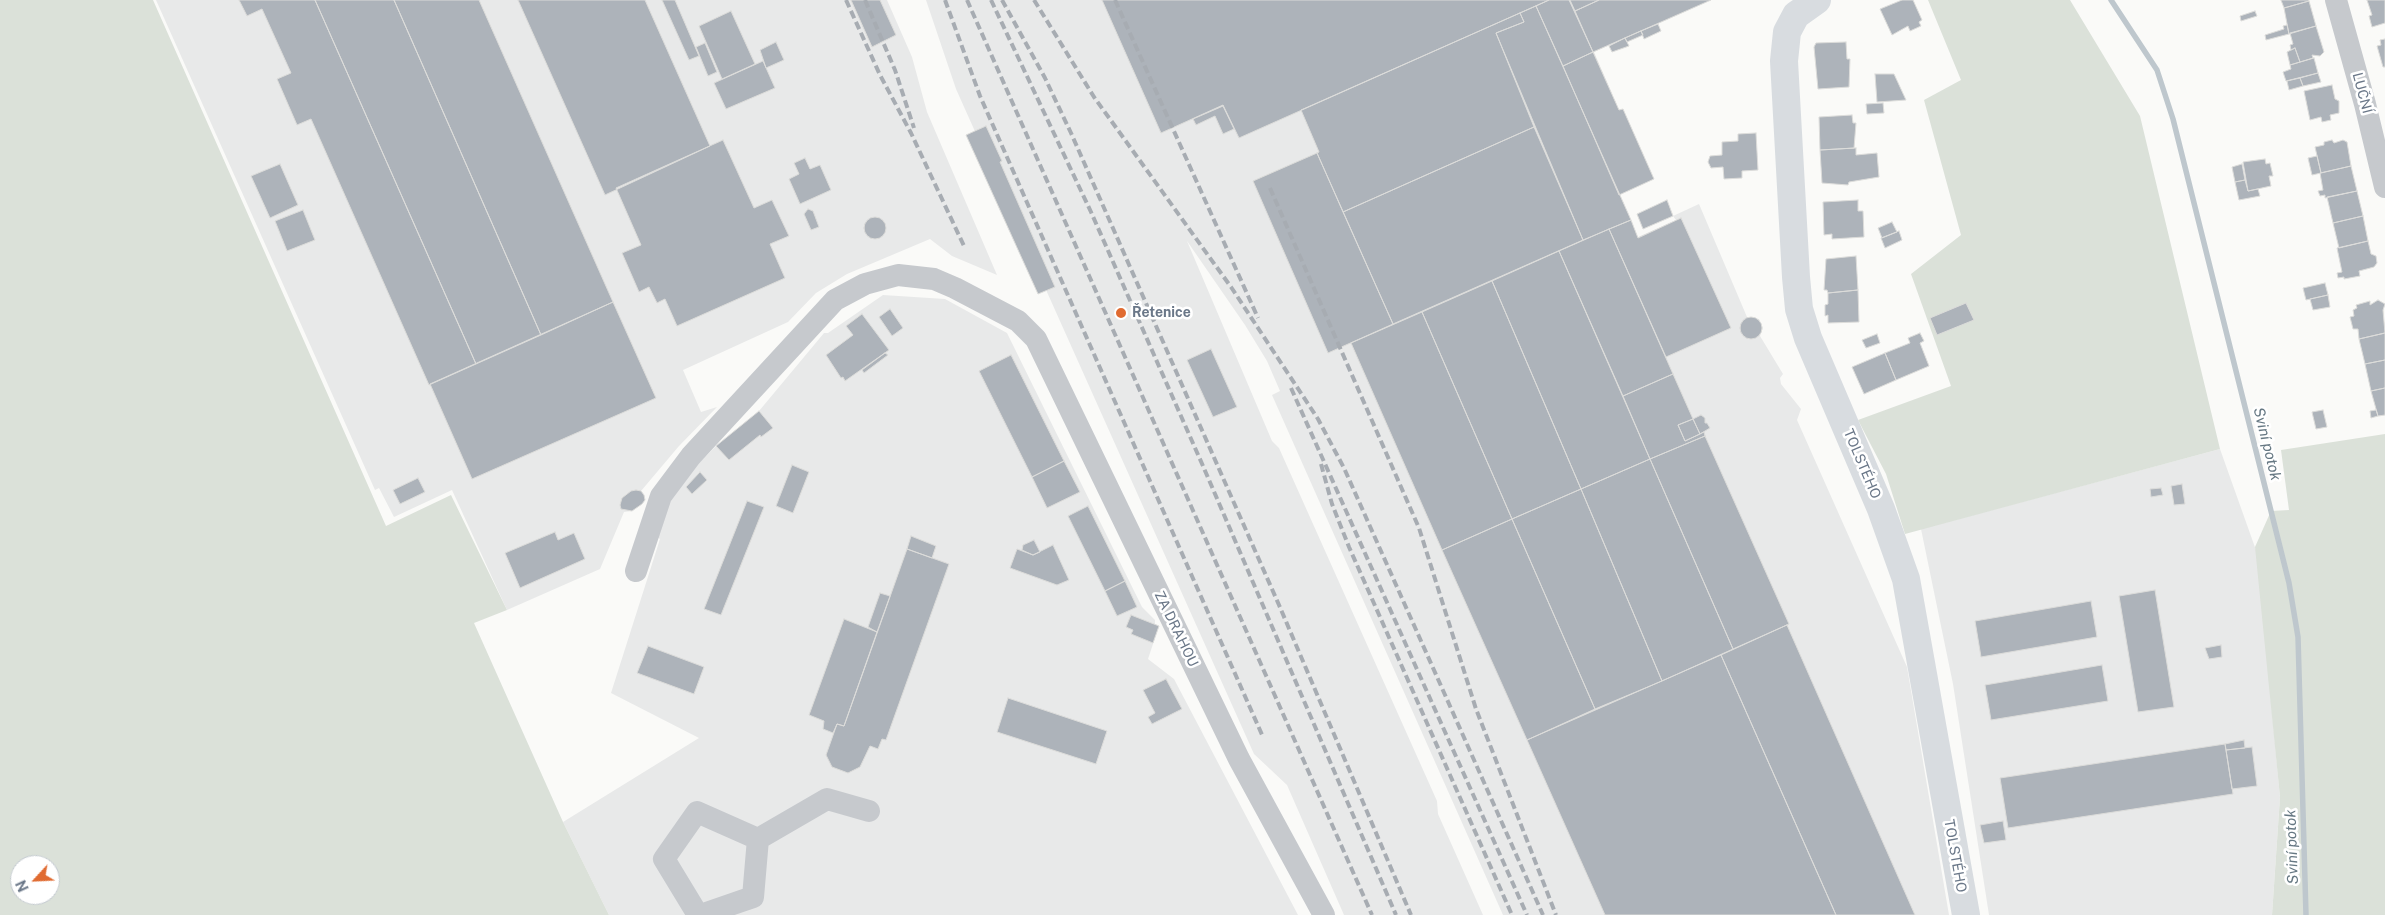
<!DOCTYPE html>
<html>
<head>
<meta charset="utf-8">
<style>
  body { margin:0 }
  #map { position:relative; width:2385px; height:915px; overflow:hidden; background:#fafaf8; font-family:"Public Sans",sans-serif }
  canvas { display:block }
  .north { position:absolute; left:10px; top:855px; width:50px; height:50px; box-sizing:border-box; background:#fff; border:1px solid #c3c9cf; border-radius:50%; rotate:245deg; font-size:14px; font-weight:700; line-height:20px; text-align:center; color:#6a7788 }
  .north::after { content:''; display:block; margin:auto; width:18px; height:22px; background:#e06b31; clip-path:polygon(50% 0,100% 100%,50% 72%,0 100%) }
</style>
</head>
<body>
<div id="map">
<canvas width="2385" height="915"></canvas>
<div class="north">N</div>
</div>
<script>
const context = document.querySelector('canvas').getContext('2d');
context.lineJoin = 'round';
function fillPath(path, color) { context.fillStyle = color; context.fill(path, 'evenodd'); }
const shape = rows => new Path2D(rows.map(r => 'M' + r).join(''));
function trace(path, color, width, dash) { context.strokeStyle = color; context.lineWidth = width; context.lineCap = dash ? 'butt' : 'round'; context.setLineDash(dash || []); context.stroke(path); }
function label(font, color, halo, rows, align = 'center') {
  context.font = font + ' "Public Sans",sans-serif'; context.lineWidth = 5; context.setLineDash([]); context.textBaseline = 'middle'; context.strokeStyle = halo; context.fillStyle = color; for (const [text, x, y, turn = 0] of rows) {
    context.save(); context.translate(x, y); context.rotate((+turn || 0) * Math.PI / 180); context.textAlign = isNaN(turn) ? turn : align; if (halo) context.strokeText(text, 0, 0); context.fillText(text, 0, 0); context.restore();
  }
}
fillPath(shape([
  [156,0,887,0,912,57,927,112,997,275,952,256,930,239,847,274,816,293,788,322,683,370,701,412,717,407,679,446,641,491,645,500,642,504,632,511,624,512,600,569,507,610,452,490,394,517,379,488,375,490],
  [926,0,1711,0,1594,52,1619,110,1623,109,1654,179,1619,195,1638,237,1676,220,1673,216,1699,204,1747,317,1759,319,1763,328,1760,336,1783,374,1780,378,1781,384,1801,409,1797,420,1907,667,1949,915,1503,915,1272,395,1280,391,1267,361,1245,325,1187,241,1272,441,1279,448,1437,801,1438,814,1483,915,1344,915,1287,785,1254,754,956,89],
  [883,295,945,299,1007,333,1142,607,1155,620,1155,624,1159,626,1148,659,1174,679,1298,915,609,915,563,822,699,738,611,693,660,539,656,536,677,485,716,446,759,411,824,333,828,333],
  [2220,449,2257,553,2280,797,2272,915,1989,915,1953,684,1921,529]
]), '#e8e9e9');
fillPath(shape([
  [0,0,153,0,386,526,451,495,507,610,474,623,563,822,609,915,0,915],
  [20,865,50,865,50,895,20,895],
  [1928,0,2070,0,2140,116,2220,449,1905,534,1886,474,1858,420,1951,386,1911,274,1961,235,1924,100,1961,80],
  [2385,434,2385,915,2272,915,2280,797,2255,547,2271,511,2289,510,2281,450]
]), '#dbe1d9');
trace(shape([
  [2111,0,2157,70,2173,119,2289,583,2298,637,2306,915]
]), '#bec7cd', 5.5);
const building = shape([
  [239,0,315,0,476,364,429,385,311,119,297,125,277,79,291,73,262,9,247,16,239,0],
  [315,0,394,0,541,335,476,364,315,0],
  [394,0,479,0,613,302,541,335,394,0],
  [518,0,645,0,710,146,605,195,518,0],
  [662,0,675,0,699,56,689,60,662,0],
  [851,0,880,0,896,35,872,47,851,0],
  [1102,0,1549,0,1239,138,1223,105,1161,133,1102,0],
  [1549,0,1569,0,1593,52,1563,66,1536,6,1549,0],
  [1570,0,1599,0,1575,11,1570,0],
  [1599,0,1711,0,1593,52,1575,11,1599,0],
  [1902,0,1913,0,1922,20,1919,22,1921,26,1910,31,1908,26,1892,35,1880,9,1902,0],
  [2281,0,2308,0,2309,1,2284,8,2281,0],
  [2367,0,2385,0,2385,23,2372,27,2369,16,2372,15,2367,0],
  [2309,1,2316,26,2289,34,2284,8,2309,1],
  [1536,6,1631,220,1583,240,1496,33,1524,22,1520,13,1536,6],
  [731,11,755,64,722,79,699,26,731,11],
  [2255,11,2257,16,2241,21,2240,16,2255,11],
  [1520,13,1524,22,1496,33,1534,127,1343,212,1317,153,1319,152,1301,110,1520,13],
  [1658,24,1661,31,1644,39,1641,31,1658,24],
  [2287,25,2289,34,2266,40,2265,35,2284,29,2283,26,2287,25],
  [2316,26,2324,52,2320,56,2312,55,2313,58,2300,62,2295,48,2291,50,2290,45,2293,44,2290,33,2316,26],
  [1641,31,1643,35,1627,42,1625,38,1641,31],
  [1625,38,1629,46,1612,52,1609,46,1625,38],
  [2385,39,2385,67,2383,67,2377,46,2381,45,2380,40,2385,39],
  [776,42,784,60,766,68,760,50,776,42],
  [1846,42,1847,59,1850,59,1849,87,1818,89,1814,47,1816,43,1846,42],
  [705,43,717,72,708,76,696,47,705,43],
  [2295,48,2300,62,2290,65,2287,52,2295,48],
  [1593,52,1619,110,1623,109,1654,179,1619,195,1563,66,1593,52],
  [2314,58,2318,73,2286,81,2283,72,2291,69,2290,65,2314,58],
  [763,61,775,88,726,109,714,83,763,61],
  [2318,73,2321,82,2303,86,2300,78,2318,73],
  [1875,74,1894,74,1906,100,1877,102,1875,74],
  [2300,78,2303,86,2289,90,2287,81,2300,78],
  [2332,85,2335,99,2339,101,2339,113,2330,115,2331,120,2322,122,2321,117,2310,120,2304,91,2332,85],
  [1883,103,1884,113,1867,114,1866,104,1883,103],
  [1223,106,1234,129,1223,134,1215,116,1196,125,1193,119,1223,106],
  [1852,115,1853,123,1856,123,1854,148,1820,150,1819,117,1852,115],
  [986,126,1002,161,1000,162,1055,287,1038,294,966,135,986,126],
  [1534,127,1583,240,1393,324,1343,212,1534,127],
  [1756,133,1758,170,1742,171,1742,178,1724,179,1723,167,1711,168,1708,162,1710,156,1722,155,1722,142,1738,141,1738,134,1756,133],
  [723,140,754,208,772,200,789,236,770,244,785,278,677,326,665,299,657,303,649,287,639,292,622,253,641,245,616,188,723,140],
  [2332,140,2334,143,2343,140,2347,142,2351,166,2321,173,2315,147,2324,145,2324,142,2332,140],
  [1856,148,1856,155,1877,153,1879,177,1849,182,1848,185,1822,183,1820,150,1856,148],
  [1317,153,1393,324,1328,353,1253,181,1317,153],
  [2317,156,2321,173,2312,175,2308,158,2317,156],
  [805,158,810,169,820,165,831,190,800,204,789,179,799,174,794,163,805,158],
  [2265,159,2266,164,2270,163,2273,176,2269,176,2271,186,2248,191,2243,162,2265,159],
  [280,164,298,205,270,218,251,176,280,164],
  [2242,164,2245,180,2235,182,2232,167,2242,164],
  [2351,166,2357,191,2325,198,2325,195,2320,196,2318,191,2323,190,2320,173,2351,166],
  [2245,180,2248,191,2258,189,2260,196,2239,200,2235,182,2245,180],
  [2357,191,2363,216,2333,223,2327,197,2357,191],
  [1667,200,1673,216,1643,229,1637,214,1667,200],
  [1858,200,1858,211,1863,211,1864,237,1832,239,1832,234,1824,235,1823,202,1858,200],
  [808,209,813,211,819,227,811,230,804,214,808,209],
  [303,210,315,240,287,251,275,221,303,210],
  [2363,216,2368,241,2339,248,2333,223,2363,216],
  '864 228a11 11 0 1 1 22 0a11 11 0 1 1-22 0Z',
  [1681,218,1731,328,1666,357,1609,229,1631,220,1638,238,1681,218],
  [1892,222,1897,232,1882,238,1878,228,1892,222],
  [1609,229,1673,374,1623,396,1559,251,1609,229],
  [1899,231,1902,240,1885,248,1881,238,1899,231],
  [2368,241,2371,254,2376,256,2377,263,2374,267,2359,271,2360,276,2344,279,2344,277,2338,278,2337,273,2342,272,2337,248,2368,241],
  [1559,251,1650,459,1581,489,1492,281,1559,251],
  [1856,256,1858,290,1828,293,1827,290,1824,290,1826,259,1856,256],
  [1492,281,1581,489,1512,519,1422,312,1492,281],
  [2325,283,2328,295,2306,300,2303,288,2325,283],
  [1858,290,1859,322,1828,323,1828,315,1825,316,1825,305,1828,304,1828,293,1858,290],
  [2328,295,2330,307,2313,310,2310,299,2328,295],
  [2378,300,2385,304,2383,310,2385,333,2359,339,2358,329,2353,329,2350,317,2354,316,2353,310,2357,308,2356,305,2370,301,2370,305,2378,300],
  [613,302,656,398,472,479,430,384,613,302],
  [1966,303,1974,320,1937,335,1930,318,1966,303],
  [890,309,903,328,892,336,879,317,890,309],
  [1422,312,1512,519,1442,550,1351,343,1422,312],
  [862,314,889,350,845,381,843,377,841,378,826,355,853,335,846,326,862,314],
  '1740 328a11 11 0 1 1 22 0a11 11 0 1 1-22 0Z',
  [1920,333,1924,341,1920,343,1929,366,1896,380,1885,353,1910,343,1908,338,1920,333],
  [2385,333,2385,360,2365,364,2359,339,2385,333],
  [1877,334,1880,343,1866,348,1862,340,1877,334],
  [1211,349,1237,407,1213,417,1187,360,1211,349],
  [885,353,888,355,864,373,862,370,885,353],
  [1885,353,1896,380,1864,394,1852,367,1885,353],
  [1011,355,1064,461,1032,477,979,371,1011,355],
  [2385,360,2385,388,2371,391,2365,364,2385,360],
  [1673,374,1693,419,1678,425,1685,441,1704,432,1705,436,1650,459,1623,396,1673,374],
  [2385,388,2385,415,2378,416,2371,391,2385,388],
  [2323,410,2327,427,2316,429,2312,412,2323,410],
  [2376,410,2378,416,2371,418,2370,411,2376,410],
  [759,411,773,428,761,437,760,435,729,460,716,446,759,411],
  [1701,415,1705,418,1705,423,1707,423,1710,428,1700,434,1693,419,1701,415],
  [1693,419,1700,434,1685,441,1678,425,1693,419],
  [1705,436,1789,624,1733,649,1650,459,1705,436],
  [1650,459,1733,649,1662,681,1581,489,1650,459],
  [1064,461,1080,492,1047,508,1032,477,1064,461],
  [792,465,809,472,793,513,776,506,792,465],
  [700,472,707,480,692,494,686,487,700,472],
  [418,478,425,492,400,504,393,490,418,478],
  [2182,484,2185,504,2174,505,2171,486,2182,484],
  [2161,488,2163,495,2151,497,2150,489,2161,488],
  [1581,489,1662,681,1595,709,1512,519,1581,489],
  [636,490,641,491,644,495,645,500,642,504,632,511,621,509,620,505,622,498,631,491,636,490],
  [747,501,764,507,721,615,704,609,747,501],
  [1088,506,1125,581,1105,591,1068,516,1088,506],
  [1512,519,1595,709,1527,740,1442,550,1512,519],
  [555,532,558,540,574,533,585,559,520,588,505,553,555,532],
  [911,536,936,546,932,558,907,549,911,536],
  [1034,540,1040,552,1033,555,1022,550,1023,545,1034,540],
  [1053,545,1069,580,1057,585,1010,568,1017,549,1033,555,1053,545],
  [907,549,949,564,886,740,882,739,878,749,870,746,860,767,848,773,832,767,826,755,837,724,844,726,907,549],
  [1125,581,1137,607,1117,616,1105,591,1125,581],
  [2155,590,2174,707,2138,712,2119,596,2155,590],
  [880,593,890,596,877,632,868,627,880,593],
  [2091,601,2097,637,1981,657,1975,621,2091,601],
  [1131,615,1159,626,1153,643,1131,634,1133,630,1126,627,1131,615],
  [844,619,877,632,844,726,837,724,833,733,823,729,824,721,809,715,844,619],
  [1787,625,1915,915,1836,915,1721,655,1787,625],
  [2221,645,2222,657,2209,659,2205,648,2221,645],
  [648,646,704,667,694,694,637,673,648,646],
  [1721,655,1836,915,1605,915,1527,740,1721,655],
  [2102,665,2108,701,1991,720,1985,685,2102,665],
  [1166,679,1182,709,1152,724,1148,717,1155,713,1143,690,1166,679],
  [1008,698,1107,731,1096,764,997,732,1008,698],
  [2244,740,2245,748,2226,750,2225,744,2244,740],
  [2225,744,2233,794,2008,828,2000,778,2225,744],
  [2252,747,2257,786,2232,789,2226,750,2252,747],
  [2003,821,2006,840,1984,843,1980,825,2003,821]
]);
fillPath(building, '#adb3ba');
trace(building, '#dcdcda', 1);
trace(shape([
  [2336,0,2365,104,2385,187],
  [636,571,661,496,691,456,835,300,865,284,898,275,934,279,955,288,1018,321,1036,339,1239,759,1324,915],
  [758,839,827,799,869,811],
  [698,915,664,859,697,812,758,839],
  [701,915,753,897,758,839]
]), '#c6c9cd', 22);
trace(shape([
  [1817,0,1796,15,1787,32,1784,61,1796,277,1799,309,1808,338,1881,509,1906,579,1966,915]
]), '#d8dce0', 28);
trace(shape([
  [846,0,880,75,911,133,964,246],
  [865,0,895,70,914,128],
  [945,0,980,96,1263,737],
  [967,0,1372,915],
  [991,0,1091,212,1203,466,1396,915],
  [1002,0,1045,78,1071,133,1279,605,1411,915],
  [1034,0,1094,97,1231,287,1318,419,1344,468,1543,915],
  [1115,0,1258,318],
  [1270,188,1419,528,1476,709,1556,915],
  [1291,388,1527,915],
  [1321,464,1332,504,1349,547,1512,915]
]), '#a7acb2', 4, [8, 4]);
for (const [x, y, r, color] of [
  [1121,313,6,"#e06b31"]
]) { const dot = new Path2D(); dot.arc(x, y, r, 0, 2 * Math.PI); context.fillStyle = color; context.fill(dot); trace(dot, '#fff', 2); }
label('14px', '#6a7788', '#fff', [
  ["LUČNÍ",2362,93,75],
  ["TOLSTÉHO",1862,464,67],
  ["ZA DRAHOU",1176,629,64],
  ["TOLSTÉHO",1955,856,80]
]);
label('bold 14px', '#6a7788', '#fff', [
  ["Řetenice",1132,313]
], 'left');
label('italic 15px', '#667883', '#fff', [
  ["Sviní potok",2267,444,76],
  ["Sviní potok",2292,847,-92]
]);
</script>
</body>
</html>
